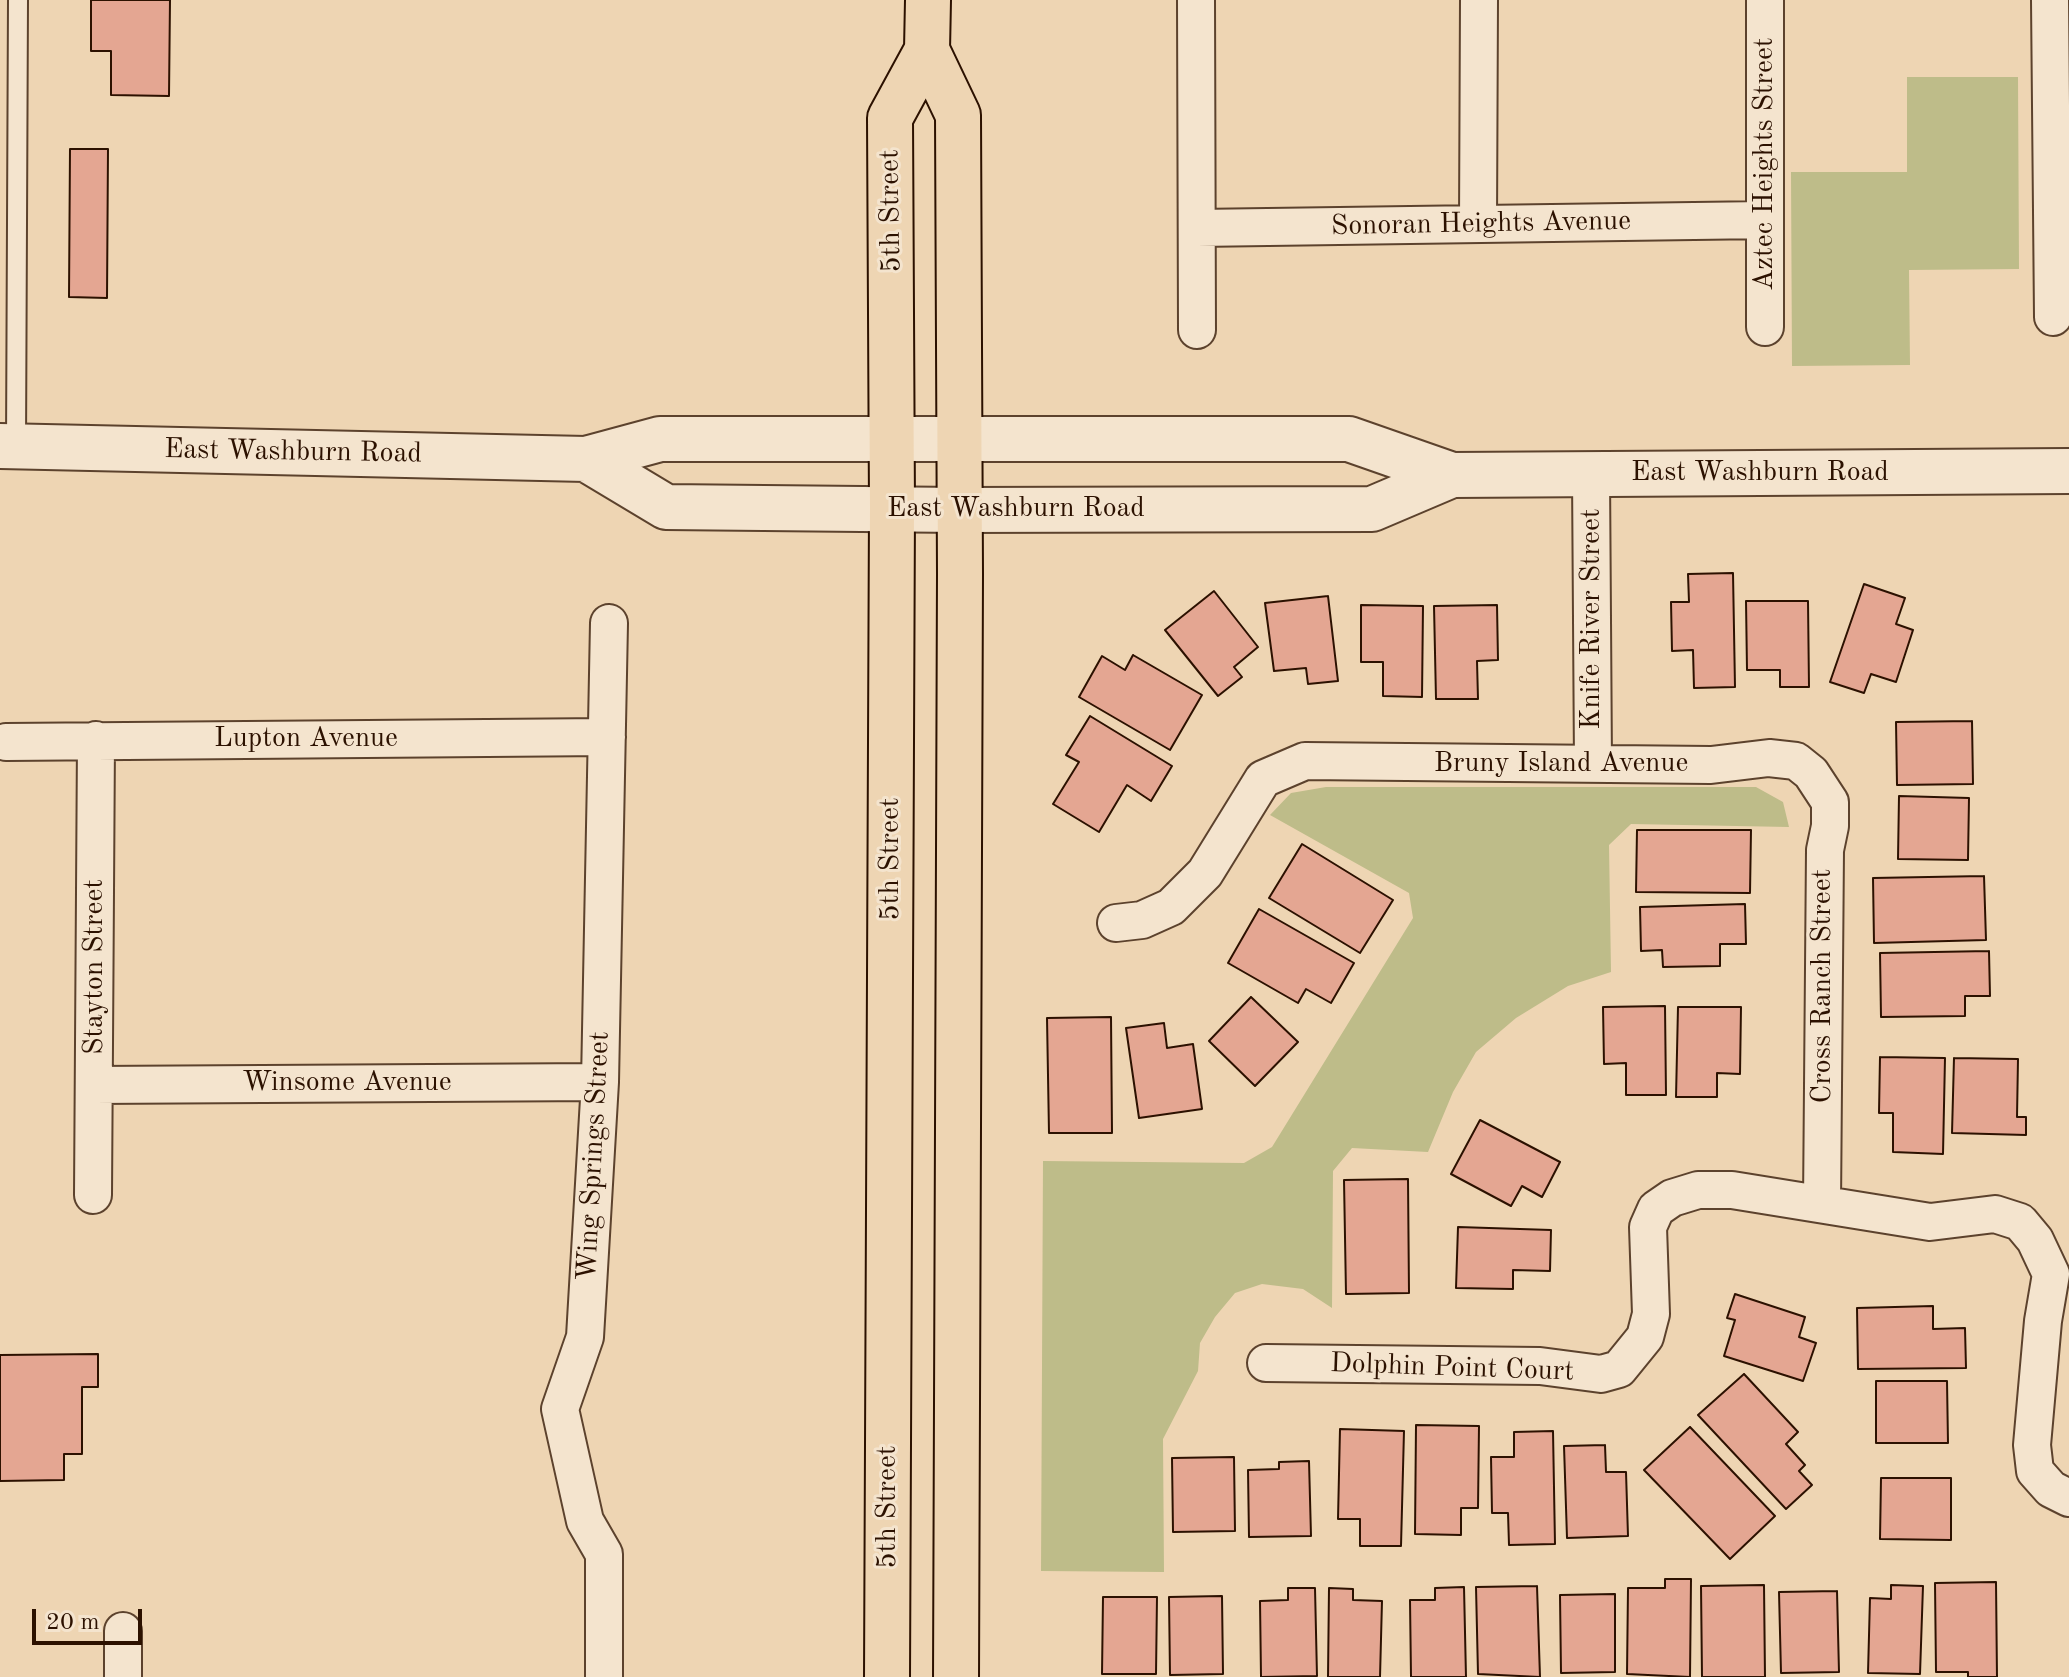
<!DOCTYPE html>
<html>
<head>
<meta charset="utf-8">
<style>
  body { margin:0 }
  #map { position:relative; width:2069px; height:1677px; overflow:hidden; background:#eed5b3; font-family:"Old Standard TT",serif }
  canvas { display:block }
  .scale { position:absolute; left:32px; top:1609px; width:110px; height:36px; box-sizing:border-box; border:4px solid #2c1100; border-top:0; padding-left:10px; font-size:24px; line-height:28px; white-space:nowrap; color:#2c1100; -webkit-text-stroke:6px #f4e4ce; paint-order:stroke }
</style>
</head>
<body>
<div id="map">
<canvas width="2069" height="1677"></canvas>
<div class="scale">20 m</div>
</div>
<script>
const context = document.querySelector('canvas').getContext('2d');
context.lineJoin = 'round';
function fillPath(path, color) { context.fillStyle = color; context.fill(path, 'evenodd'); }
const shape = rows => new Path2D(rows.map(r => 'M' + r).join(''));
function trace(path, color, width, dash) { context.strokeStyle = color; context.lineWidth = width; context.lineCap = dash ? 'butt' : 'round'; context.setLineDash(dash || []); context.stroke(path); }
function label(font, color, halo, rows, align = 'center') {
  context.font = font + ' "Old Standard TT",serif'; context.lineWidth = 6; context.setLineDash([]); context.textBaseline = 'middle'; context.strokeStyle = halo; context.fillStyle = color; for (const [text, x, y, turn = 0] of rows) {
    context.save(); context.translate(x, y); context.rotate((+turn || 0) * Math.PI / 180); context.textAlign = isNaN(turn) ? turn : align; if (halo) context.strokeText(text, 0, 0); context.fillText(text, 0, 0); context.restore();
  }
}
fillPath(shape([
  [1907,77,2018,77,2019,269,1909,270,1910,365,1792,366,1791,172,1907,172],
  [1326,787,1756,787,1783,802,1789,827,1631,824,1609,845,1611,972,1568,986,1516,1018,1476,1052,1453,1092,1428,1152,1352,1148,1333,1171,1332,1308,1303,1289,1262,1284,1235,1293,1215,1317,1200,1343,1198,1371,1163,1439,1164,1572,1041,1571,1043,1161,1244,1163,1272,1147,1413,918,1409,893,1270,815,1291,793]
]), '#bebc89');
const building = shape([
  [91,0,170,0,169,96,111,95,111,51,91,51,91,0],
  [70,149,108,149,107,298,69,297,70,149],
  [1733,573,1735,687,1694,688,1693,650,1672,651,1671,602,1689,602,1688,574,1733,573],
  [1864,584,1905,598,1896,624,1913,630,1896,682,1871,674,1864,693,1830,682,1864,584],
  [1214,591,1258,647,1234,667,1242,677,1218,696,1165,630,1214,591],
  [1328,596,1338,681,1308,684,1306,668,1274,671,1265,603,1328,596],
  [1746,601,1808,601,1809,687,1780,687,1780,670,1747,670,1746,601],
  [1361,605,1423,606,1422,697,1383,696,1383,662,1361,662,1361,605],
  [1497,605,1498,660,1477,661,1478,699,1436,699,1434,606,1497,605],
  [1133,655,1202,695,1170,750,1079,697,1102,656,1125,670,1133,655],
  [1090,716,1172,766,1151,801,1127,785,1099,832,1053,804,1079,762,1066,755,1090,716],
  [1972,721,1973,784,1897,785,1896,722,1972,721],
  [1899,796,1969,798,1968,860,1898,859,1899,796],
  [1637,830,1751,830,1750,893,1636,892,1637,830],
  [1302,844,1393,900,1360,953,1269,898,1302,844],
  [1984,876,1986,940,1874,943,1873,878,1984,876],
  [1745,904,1746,944,1720,944,1720,966,1663,967,1662,950,1641,951,1640,907,1745,904],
  [1259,909,1354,963,1331,1003,1306,989,1298,1003,1228,963,1259,909],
  [1989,951,1990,996,1965,996,1965,1016,1881,1017,1880,953,1989,951],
  [1251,997,1298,1042,1255,1086,1209,1041,1251,997],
  [1665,1006,1666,1095,1626,1095,1626,1063,1604,1064,1603,1007,1665,1006],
  [1678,1007,1741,1007,1740,1074,1717,1073,1717,1097,1676,1097,1678,1007],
  [1111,1017,1112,1133,1049,1133,1047,1018,1111,1017],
  [1164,1023,1167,1048,1193,1044,1202,1109,1139,1118,1126,1028,1164,1023],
  [1880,1057,1945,1058,1943,1154,1893,1152,1893,1113,1879,1113,1880,1057],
  [1954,1058,2018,1059,2017,1117,2026,1117,2026,1135,1952,1133,1954,1058],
  [1480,1120,1560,1162,1542,1197,1522,1186,1511,1206,1451,1174,1480,1120],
  [1408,1179,1409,1293,1346,1294,1344,1180,1408,1179],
  [1458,1227,1551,1230,1550,1271,1513,1270,1513,1289,1456,1288,1458,1227],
  [1735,1294,1805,1317,1799,1337,1816,1343,1803,1381,1724,1356,1735,1320,1727,1318,1735,1294],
  [1933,1306,1933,1329,1965,1328,1966,1368,1858,1369,1857,1308,1933,1306],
  [98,1354,98,1387,82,1387,82,1454,64,1454,64,1480,0,1481,0,1355,98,1354],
  [1744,1374,1798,1432,1786,1444,1805,1465,1799,1471,1812,1485,1786,1509,1698,1415,1744,1374],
  [1876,1381,1947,1381,1948,1443,1876,1443,1876,1381],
  [1416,1425,1479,1426,1478,1508,1461,1508,1461,1535,1415,1534,1416,1425],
  [1690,1427,1775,1516,1730,1559,1644,1470,1690,1427],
  [1340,1429,1404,1431,1401,1546,1360,1546,1360,1519,1338,1519,1340,1429],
  [1553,1431,1555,1544,1509,1545,1508,1513,1492,1513,1491,1457,1514,1457,1514,1432,1553,1431],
  [1605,1445,1606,1472,1626,1472,1628,1536,1567,1538,1564,1446,1605,1445],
  [1234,1457,1235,1531,1173,1532,1172,1458,1234,1457],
  [1309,1461,1311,1536,1249,1537,1248,1470,1279,1469,1279,1462,1309,1461],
  [1881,1478,1951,1478,1951,1540,1880,1539,1881,1478],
  [1665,1579,1691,1579,1690,1677,1627,1674,1628,1588,1665,1588,1665,1579],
  [1996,1582,1997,1677,1968,1677,1968,1672,1936,1672,1935,1583,1996,1582],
  [1764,1585,1765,1677,1702,1677,1701,1586,1764,1585],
  [1891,1585,1923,1586,1920,1674,1868,1673,1870,1598,1891,1599,1891,1585],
  [1537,1586,1540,1677,1478,1674,1476,1587,1537,1586],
  [1464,1587,1466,1677,1411,1677,1410,1600,1435,1600,1435,1588,1464,1587],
  [1288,1588,1315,1588,1317,1676,1261,1677,1260,1601,1288,1600,1288,1588],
  [1329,1588,1353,1589,1353,1600,1382,1601,1380,1677,1328,1677,1329,1588],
  [1837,1591,1839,1672,1781,1673,1779,1592,1837,1591],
  [1615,1594,1615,1672,1561,1673,1560,1595,1615,1594],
  [1222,1596,1223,1674,1170,1675,1169,1597,1222,1596],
  [1103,1597,1157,1597,1156,1674,1102,1674,1103,1597]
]);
fillPath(building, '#e4a692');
trace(building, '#2c1100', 2);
const service = shape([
  [16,445,18,0]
]);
const minor = shape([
  [1196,0,1197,330],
  [1765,0,1765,327],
  [2050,0,2053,317],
  [1478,223,1479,0],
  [1197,228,1765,220],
  [1591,474,1593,764],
  [6,742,607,737],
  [1116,923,1142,920,1171,907,1205,873,1263,779,1305,761,1711,765,1769,758,1796,761,1811,773,1830,802,1830,826,1825,850,1822,1204],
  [94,1085,600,1082],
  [93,1195,96,740],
  [1266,1363,1540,1366,1601,1374,1619,1369,1645,1337,1651,1314,1648,1227,1656,1209,1672,1198,1698,1190,1732,1190,1930,1222,1995,1214,2020,1222,2035,1240,2051,1274,2043,1321,2032,1445,2035,1471,2051,1489,2069,1498],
  [123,1631,123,1677],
  [604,1677,604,1554,585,1521,560,1409,585,1337,600,1082,609,623]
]);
const tertiary = shape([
  [0,446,586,459,660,439,1349,439,1452,475,2069,471],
  [586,459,666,507,960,510,1372,509,1452,475]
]);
const primary = shape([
  [928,0,927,50,958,115,960,574,956,1677],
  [887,1677,892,508,890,118,927,50]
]);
trace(service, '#5c422d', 22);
trace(minor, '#5c422d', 40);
trace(tertiary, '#5c422d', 48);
trace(primary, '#2c1100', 48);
trace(service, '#f4e4ce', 18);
trace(minor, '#f4e4ce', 36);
trace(tertiary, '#f4e4ce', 44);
trace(primary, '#eed5b3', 44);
label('28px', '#2c1100', '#f4e4ce', [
  ["Aztec Heights Street",1765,164,-90],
  ["5th Street",891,211,-91],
  ["Sonoran Heights Avenue",1481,224,-1],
  ["East Washburn Road",293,452,1],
  ["East Washburn Road",1760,473],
  ["East Washburn Road",1016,509],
  ["Knife River Street",1592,619,-90],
  ["Lupton Avenue",306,739],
  ["Bruny Island Avenue",1561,764],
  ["5th Street",891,859,-90],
  ["Stayton Street",95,967,-90],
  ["Cross Ranch Street",1823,986,-90],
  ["Winsome Avenue",347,1083],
  ["Wing Springs Street",594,1156,-87],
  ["Dolphin Point Court",1452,1368,2],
  ["5th Street",888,1507,-90]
]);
</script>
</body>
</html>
